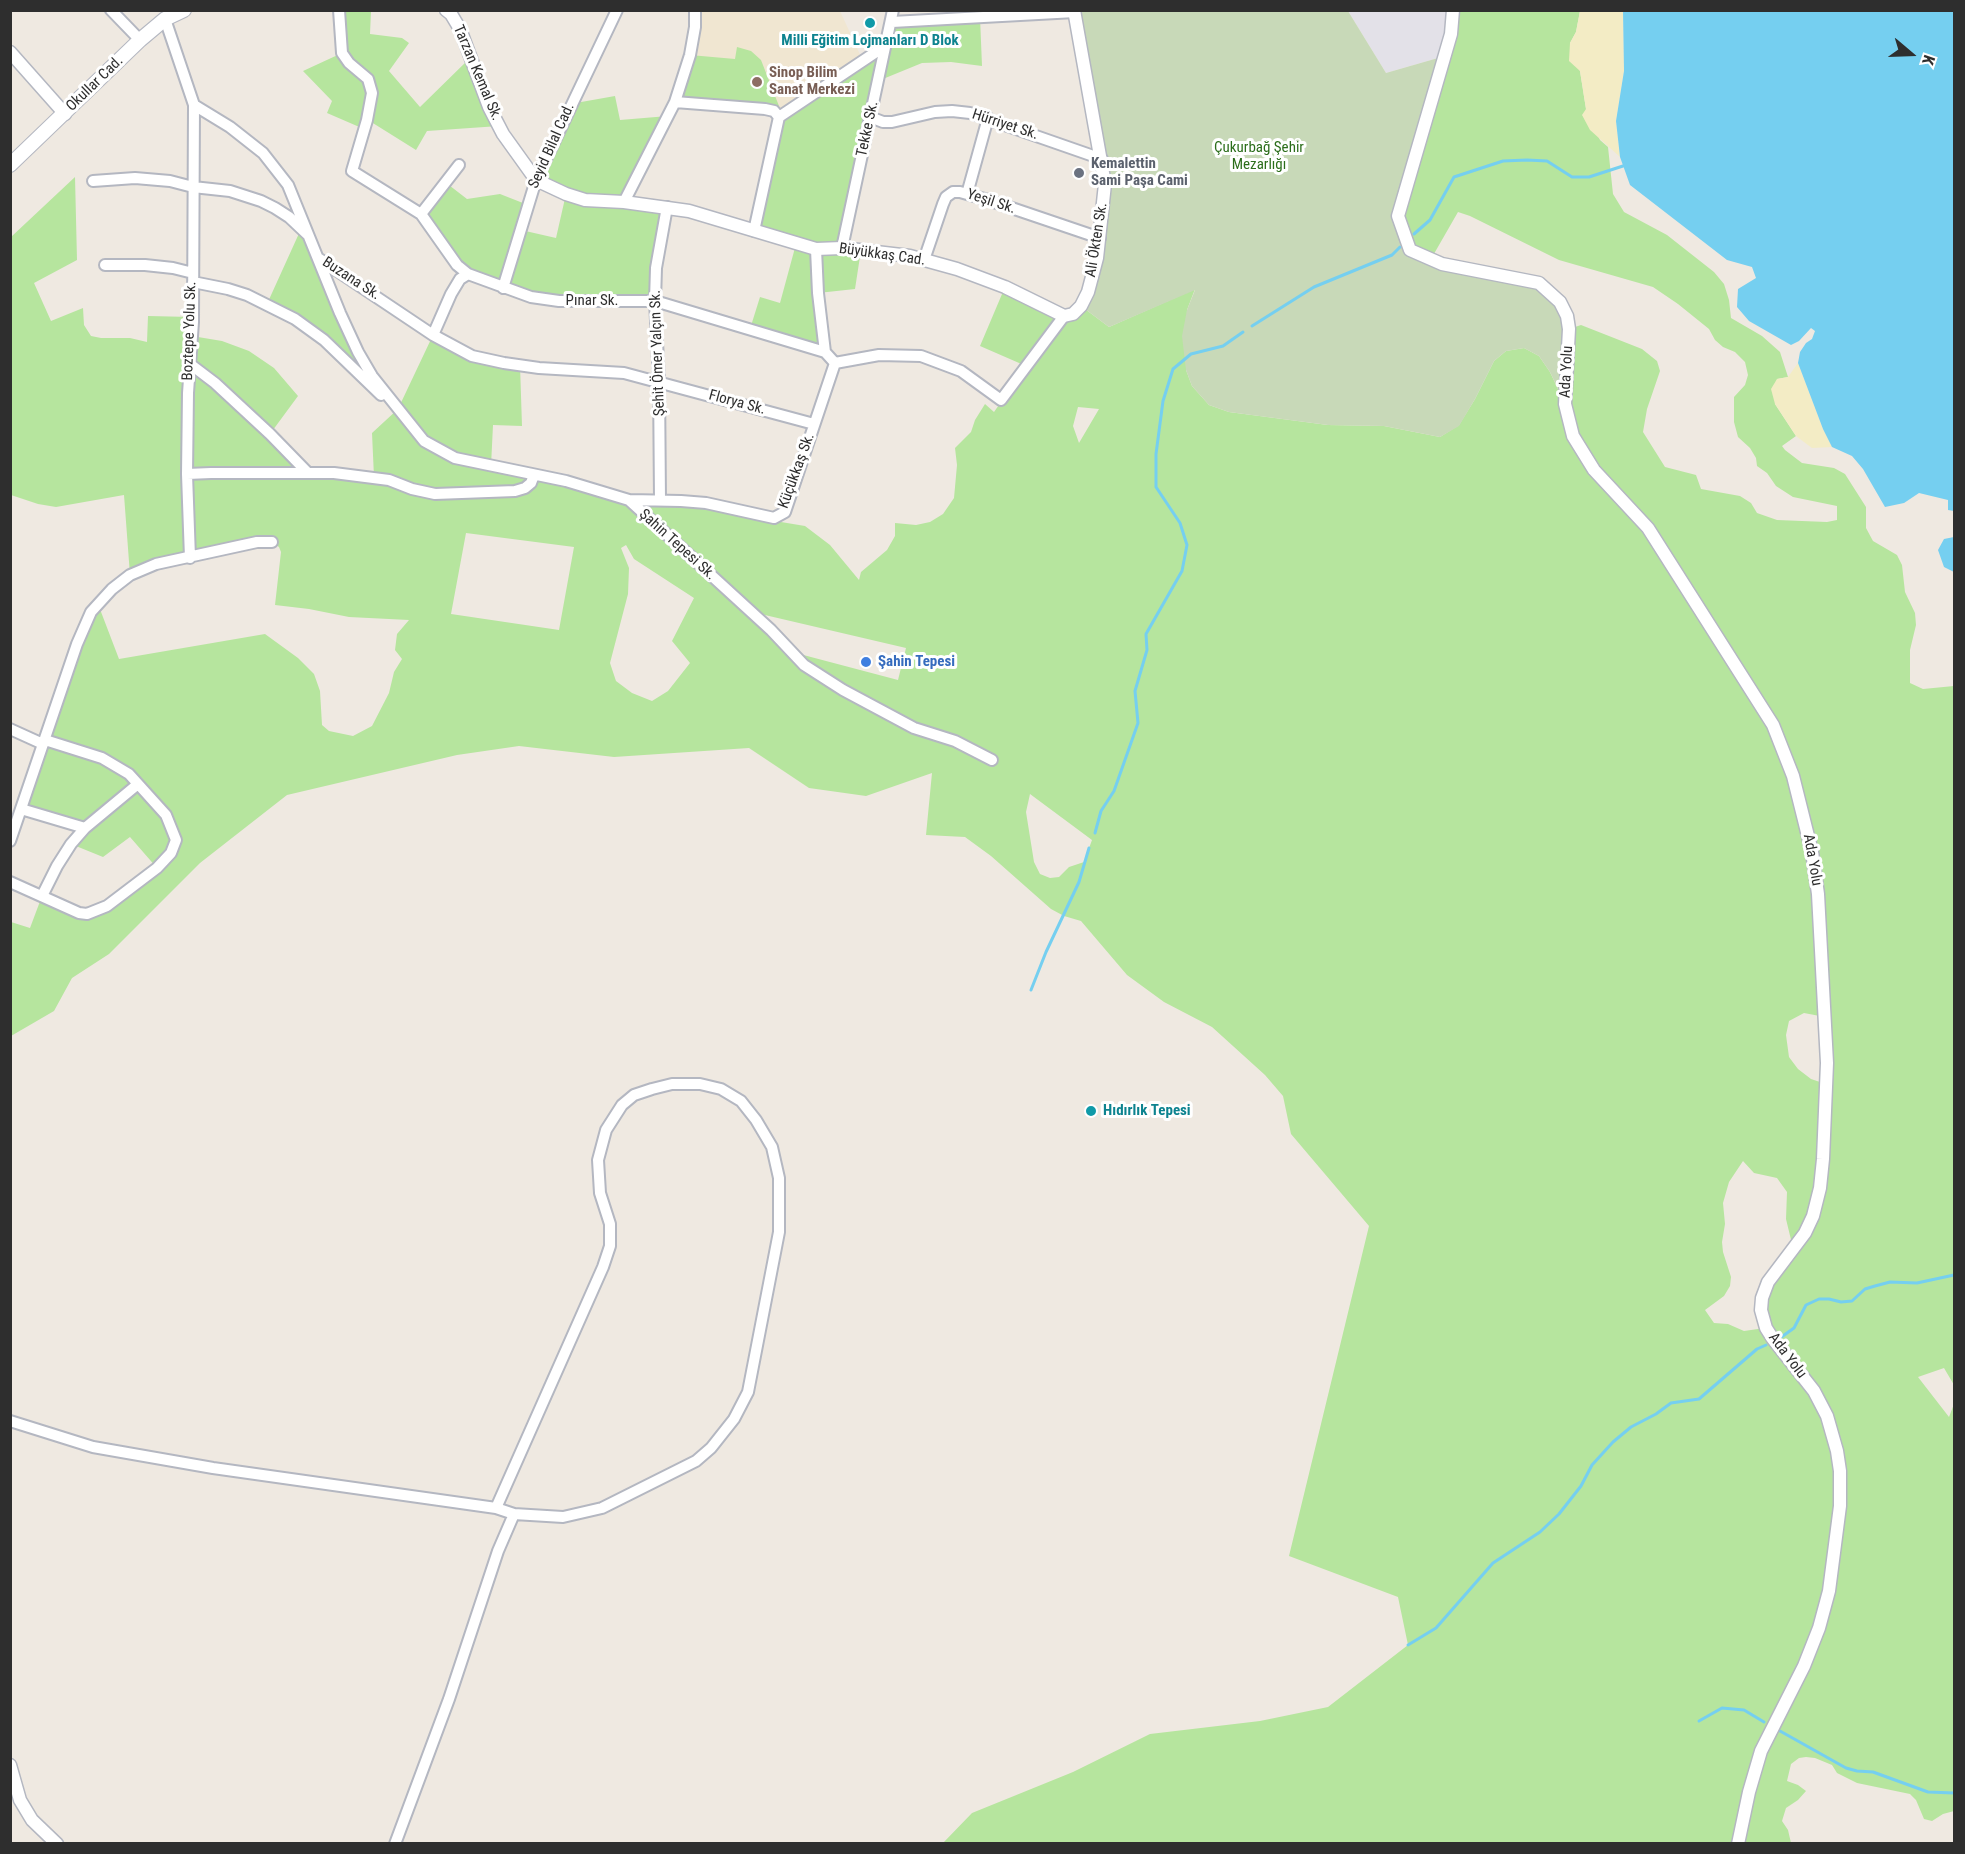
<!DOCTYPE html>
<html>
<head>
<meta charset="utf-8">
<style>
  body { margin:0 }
  #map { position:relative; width:1965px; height:1854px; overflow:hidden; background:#efe9e1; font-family:"Roboto Condensed",sans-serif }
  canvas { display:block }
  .frame { position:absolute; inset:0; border:12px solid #2e2e2e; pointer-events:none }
  .north { position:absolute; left:1881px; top:24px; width:60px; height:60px; -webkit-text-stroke:4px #fff; paint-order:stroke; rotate:109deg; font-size:16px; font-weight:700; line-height:24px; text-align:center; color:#2e2e2e }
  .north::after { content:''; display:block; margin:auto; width:21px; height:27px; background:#2e2e2e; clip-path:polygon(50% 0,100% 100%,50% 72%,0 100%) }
</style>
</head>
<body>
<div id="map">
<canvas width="1965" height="1854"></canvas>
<div class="frame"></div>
<div class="north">K</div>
</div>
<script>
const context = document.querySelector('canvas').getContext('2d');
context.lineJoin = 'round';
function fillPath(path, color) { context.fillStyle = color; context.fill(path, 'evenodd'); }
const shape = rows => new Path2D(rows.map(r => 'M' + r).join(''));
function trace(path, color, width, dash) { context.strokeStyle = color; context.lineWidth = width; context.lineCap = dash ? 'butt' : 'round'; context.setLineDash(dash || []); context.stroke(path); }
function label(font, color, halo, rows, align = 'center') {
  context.font = font + ' "Roboto Condensed",sans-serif'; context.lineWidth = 6; context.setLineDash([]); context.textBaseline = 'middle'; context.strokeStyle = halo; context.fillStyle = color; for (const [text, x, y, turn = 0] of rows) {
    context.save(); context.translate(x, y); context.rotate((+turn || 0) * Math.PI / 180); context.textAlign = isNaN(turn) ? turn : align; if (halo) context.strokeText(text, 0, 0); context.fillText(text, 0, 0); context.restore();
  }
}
fillPath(shape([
  [1348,11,1453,11,1445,56,1386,73]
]), '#e3e1e8');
fillPath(shape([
  [695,11,840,11,863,61,779,117,690,55]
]), '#f0e6d1');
fillPath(shape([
  [339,11,371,11,370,34,402,38,409,43,389,71,420,107,470,58,499,126,427,131,416,150,368,120,364,129,327,113,332,101,303,71,342,53],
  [1453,11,1580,11,1576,32,1570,43,1580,71,1586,109,1600,140,1608,147,1613,194,1624,212,1667,235,1714,272,1724,284,1729,300,1731,318,1762,336,1780,352,1788,377,1777,379,1775,404,1796,436,1782,446,1785,450,1802,463,1834,468,1845,474,1866,507,1866,528,1873,541,1897,555,1902,565,1905,592,1915,613,1916,625,1910,650,1910,683,1923,689,1954,686,1954,1385,1944,1368,1918,1377,1949,1417,1954,1404,1954,1811,1943,1814,1932,1821,1924,1819,1916,1800,1910,1794,1857,1783,1837,1773,1832,1765,1815,1758,1806,1757,1799,1758,1791,1764,1787,1781,1798,1785,1806,1791,1798,1800,1786,1808,1782,1821,1788,1830,1791,1843,943,1843,972,1813,1073,1772,1150,1734,1260,1721,1328,1707,1408,1645,1398,1597,1289,1556,1369,1226,1291,1134,1283,1096,1265,1075,1212,1027,1164,1002,1127,975,1081,921,1064,916,1051,909,991,856,965,837,926,835,932,773,866,796,809,788,749,748,614,757,519,746,457,755,287,795,200,863,109,954,72,978,54,1011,11,1036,11,922,30,928,42,896,87,914,157,868,130,837,103,857,71,844,84,828,21,809,77,644,98,604,119,659,265,634,298,658,314,674,320,691,322,725,329,731,353,736,372,726,389,693,394,672,402,659,395,650,397,634,409,620,349,617,309,609,275,605,281,552,279,547,272,542,130,575,124,495,56,507,38,504,11,495,11,237,75,177,77,260,34,283,51,321,83,308,84,325,91,336,101,338,130,338,147,342,148,316,192,317,192,336,222,341,249,351,274,368,298,396,270,434,307,472,374,477,372,433,398,409,433,335,452,346,520,365,522,426,493,425,491,466,629,500,660,500,777,517,781,522,805,526,830,545,859,580,861,572,887,550,895,536,895,523,916,525,930,522,943,514,954,498,957,465,955,448,971,432,975,420,985,404,994,412,1026,366,980,346,1005,287,1064,316,1081,306,1109,327,1195,289,1187,310,1186,370,1192,386,1209,405,1229,412,1328,425,1384,426,1440,437,1459,425,1475,399,1494,361,1506,351,1524,348,1539,356,1550,372,1564,402,1569,329,1581,325,1642,349,1657,361,1660,371,1647,409,1643,432,1665,467,1696,475,1701,489,1740,496,1751,503,1757,513,1777,520,1827,522,1837,520,1837,506,1793,497,1776,486,1767,473,1757,466,1756,458,1750,448,1738,437,1734,422,1734,397,1745,385,1748,375,1745,362,1735,352,1723,347,1715,340,1709,329,1678,304,1653,287,1559,260,1470,216,1458,212,1431,259,1410,250,1398,216],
  [1078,407,1099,409,1079,443,1073,426],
  [466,533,574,547,559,630,451,614],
  [626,545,634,559,694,598,672,641,690,663,668,691,652,701,632,693,616,681,610,663,628,594,629,568,621,548],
  [752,612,906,648,898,680,792,652],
  [1030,794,1092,840,1084,862,1069,867,1059,877,1050,878,1040,874,1034,862,1026,812],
  [1804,1013,1825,1017,1826,1084,1811,1079,1798,1069,1789,1057,1786,1035,1789,1021],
  [1743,1161,1754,1173,1777,1178,1787,1192,1786,1219,1793,1248,1762,1298,1765,1328,1744,1331,1728,1324,1714,1323,1705,1310,1724,1296,1730,1286,1731,1277,1723,1252,1722,1242,1725,1224,1723,1203,1729,1182],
  [980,17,982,66,951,62,922,63,878,81,842,247,861,250,855,289,818,293,825,352,750,329,760,297,780,303,796,244,754,231,779,117,885,46,892,22],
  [737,47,751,51,761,60,779,106,774,111,675,102,690,55,735,59],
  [615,96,620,120,668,116,624,201,667,207,655,301,559,301,468,274,421,214,445,182,467,199,500,194,528,205,521,230,556,238,566,194,536,180,570,104],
  [301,229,372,376,348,362,267,304]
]), '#b6e59e');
fillPath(shape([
  [1580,11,1623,11,1624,71,1616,121,1620,157,1590,130,1582,115,1586,109,1580,71,1569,61,1570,43,1576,32],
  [1798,363,1823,429,1832,447,1812,448,1796,436,1775,404,1771,389,1777,379,1788,377]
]), '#f3ecc5');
fillPath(shape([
  [1074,11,1348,11,1386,73,1445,56,1399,217,1410,250,1539,283,1567,316,1565,404,1550,372,1539,356,1524,348,1506,351,1494,361,1475,399,1459,426,1440,437,1384,426,1328,425,1229,412,1209,405,1192,386,1186,370,1182,336,1187,310,1195,290,1109,327,1081,306,1088,292,1105,184]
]), '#c8d9b8');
fillPath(shape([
  [1623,11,1954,11,1954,511,1948,510,1948,500,1919,493,1904,503,1885,507,1863,469,1852,456,1832,447,1823,429,1798,363,1800,352,1806,343,1812,339,1815,331,1811,328,1799,341,1791,345,1749,321,1737,307,1738,289,1756,278,1752,267,1727,260,1630,185,1620,157,1616,121,1624,71],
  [1954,537,1954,572,1944,567,1938,550,1944,539]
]), '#75cff0');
trace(shape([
  [1414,234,1430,220,1454,177,1503,161,1527,160,1547,161,1572,177,1589,177,1623,166],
  [1252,326,1314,287,1392,255,1400,247],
  [1095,833,1101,811,1114,791,1138,723,1135,691,1147,650,1146,634,1182,571,1187,545,1180,523,1156,487,1156,454,1163,401,1173,369,1191,354,1223,346,1243,332],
  [1031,990,1046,952,1079,882,1089,848],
  [1780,1338,1794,1328,1806,1305,1819,1299,1829,1299,1841,1302,1852,1301,1865,1289,1875,1286,1890,1282,1917,1283,1954,1275],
  [1408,1645,1436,1628,1493,1563,1540,1532,1559,1514,1581,1486,1592,1465,1613,1442,1631,1427,1656,1414,1671,1403,1699,1399,1757,1349,1766,1345],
  [1699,1721,1722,1708,1744,1710,1764,1722],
  [1780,1731,1846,1768,1857,1771,1873,1772,1928,1792,1954,1793]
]), '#75cff0', 3);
const minor = shape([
  [111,10,140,40],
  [339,10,342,53,349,63,368,79,372,93,367,120,352,171,421,214,457,265,468,274,531,297,559,301,655,301,825,352],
  [165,19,194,105,230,127,263,153,288,185,340,313,358,352,372,376,424,441,455,458,566,481,629,500,771,630,804,665,843,690,914,728,955,741,992,760],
  [892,22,1075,12],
  [675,102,765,109,774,111,779,117],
  [779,117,885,46],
  [870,117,883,122,892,122,935,112,952,111,970,113,1102,159],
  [93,181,135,178,170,181,193,187,230,191,261,201,275,208,289,217,307,234],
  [967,194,988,118],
  [624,202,675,102,690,55,695,27,695,10],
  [421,214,459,165],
  [754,231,779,117],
  [842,248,893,10],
  [816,249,818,293,825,352],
  [318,258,433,335,472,356,504,363,539,368,624,373,814,424],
  [924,260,943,204,946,197,953,192,960,192,988,200,1100,238],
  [105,265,145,265,173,268,193,273],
  [193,282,228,289,247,295,295,319,324,340,381,395],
  [503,288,536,180,617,10],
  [433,335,451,294,460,279,468,274],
  [835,363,879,355,921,356,961,371,1001,400,1064,316],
  [190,364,215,383,270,434,307,472],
  [187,474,211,473,334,473,389,480,412,489,435,494,515,491,525,488,531,483,534,475],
  [629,500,681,501,706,503,774,518,785,512,835,363,825,352],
  [660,500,659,381,655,301,656,268,667,207],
  [190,558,187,474,188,393,193,322,194,105],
  [10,729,43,744],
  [21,809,85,828],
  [10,841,77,644,91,612,112,589,130,575,156,564,257,542,272,542],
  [10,882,79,913,87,914,107,906,157,868,171,853,176,840,166,815,129,774,102,758,45,740],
  [42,896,57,866,71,844,85,828,138,784],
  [10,1421,93,1447,213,1468,496,1508,514,1514,563,1517,602,1508,696,1461,711,1448,734,1419,748,1392,779,1232,779,1178,772,1147,756,1120,741,1101,721,1089,700,1084,672,1084,652,1089,634,1095,622,1105,606,1130,598,1160,600,1193,610,1224,610,1246,603,1267,496,1508],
  [395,1844,449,1699,498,1551,514,1514]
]);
const tertiary = shape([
  [446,10,451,14,460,29,489,107,503,134,536,180,566,194,585,200,624,202,689,211,816,249,842,248,910,256,957,269,1005,287,1064,316,1073,314,1081,306,1088,292,1097,258,1105,184,1074,10],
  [1453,10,1451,34,1398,216,1410,250,1442,264,1539,283,1560,302,1567,316,1569,329,1565,404,1573,436,1594,470,1648,528,1773,725,1793,776,1812,852,1818,894,1827,1063,1823,1159,1820,1188,1813,1216,1805,1233,1768,1282,1762,1298,1761,1310,1766,1328,1773,1339,1814,1391,1827,1416,1837,1451,1840,1471,1840,1506,1829,1591,1819,1628,1804,1666,1761,1751,1749,1792,1738,1844],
  [10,52,65,114],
  [10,1765,20,1800,32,1820,57,1844]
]);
const secondary = shape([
  [10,165,140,40,165,19,184,10]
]);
trace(minor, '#b4b7c1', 14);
trace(tertiary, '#b4b7c1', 15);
trace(secondary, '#b4b7c1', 16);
trace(minor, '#fff', 10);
trace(tertiary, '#fff', 12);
trace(secondary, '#fff', 14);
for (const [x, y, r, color] of [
  [870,23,6,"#0f9aa8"],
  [757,82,6,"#8d6e63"],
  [1079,173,6,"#6b7280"],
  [866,662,6,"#3f7fe0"],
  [1091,1111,6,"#0f9aa8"]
]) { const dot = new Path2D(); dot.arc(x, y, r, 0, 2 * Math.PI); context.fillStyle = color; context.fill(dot); trace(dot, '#fff', 2); }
label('bold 15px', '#0d838f', '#fff', [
  ["Milli Eğitim Lojmanları D Blok",870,41],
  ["Hıdırlık Tepesi",1103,1111,"left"]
]);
label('15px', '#2e2e2e', '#fff', [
  ["Tarzan Kemal Sk.",477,73,67],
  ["Okullar Cad.",95,84,-44],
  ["Hürriyet Sk.",1005,125,18],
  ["Tekke Sk.",868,129,-78],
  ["Seyid Bilal Cad.",552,146,-66],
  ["Yeşil Sk.",991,202,18],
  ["Ali Ökten Sk.",1097,240,-81],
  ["Büyükkaş Cad.",882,255,8],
  ["Buzana Sk.",351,279,33],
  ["Pınar Sk.",592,301],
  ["Boztepe Yolu Sk.",190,331,-88],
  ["Şehit Ömer Yalçın Sk.",658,353,-92],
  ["Ada Yolu",1567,372,-87],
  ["Florya Sk.",737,403,15],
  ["Küçükkaş Sk.",797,471,-70],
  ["Şahin Tepesi Sk.",677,545,42],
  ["Ada Yolu",1812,860,80],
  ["Ada Yolu",1787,1356,53]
]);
label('bold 15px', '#785e54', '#fff', [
  ["Sinop Bilim",769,73],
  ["Sanat Merkezi",769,90]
], 'left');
label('15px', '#2c6e1b', '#fff', [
  ["Çukurbağ Şehir",1259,148],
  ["Mezarlığı",1259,165]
]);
label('bold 15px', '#5b616d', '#fff', [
  ["Kemalettin",1091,164],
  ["Sami Paşa Cami",1091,181]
], 'left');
label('bold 15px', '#366cbe', '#fff', [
  ["Şahin Tepesi",878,662]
], 'left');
</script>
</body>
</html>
